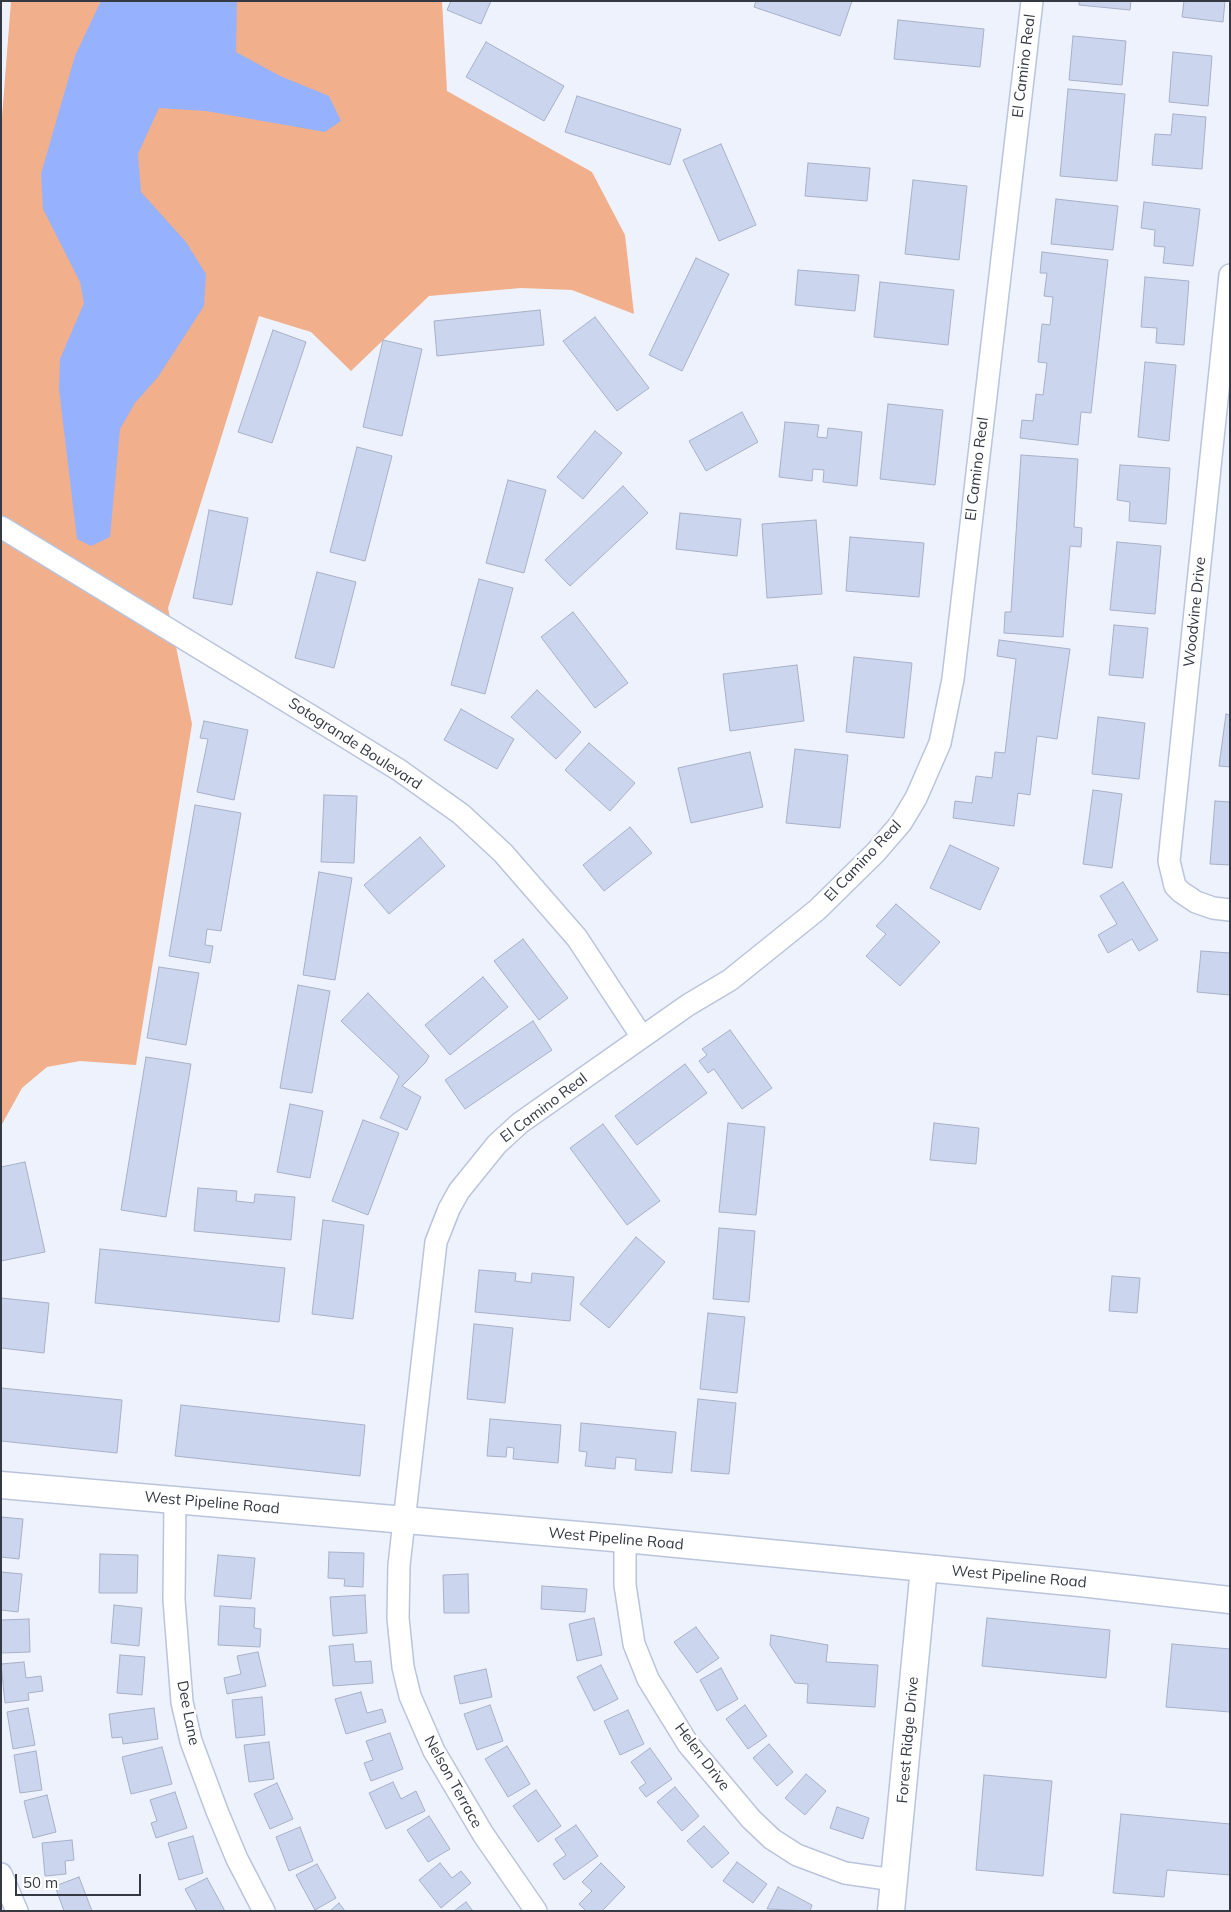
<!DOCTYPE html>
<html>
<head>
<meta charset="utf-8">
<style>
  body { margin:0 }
  #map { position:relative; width:1231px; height:1912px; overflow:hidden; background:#eef2fc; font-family:Mulish,sans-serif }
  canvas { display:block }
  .frame { position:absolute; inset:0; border:2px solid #353943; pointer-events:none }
  .scale { position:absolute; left:15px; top:1874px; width:126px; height:22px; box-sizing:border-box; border:2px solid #353943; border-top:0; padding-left:6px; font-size:15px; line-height:18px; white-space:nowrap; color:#353943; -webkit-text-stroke:4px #fff; paint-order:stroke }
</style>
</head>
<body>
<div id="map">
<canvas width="1231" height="1912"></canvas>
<div class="frame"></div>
<div class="scale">50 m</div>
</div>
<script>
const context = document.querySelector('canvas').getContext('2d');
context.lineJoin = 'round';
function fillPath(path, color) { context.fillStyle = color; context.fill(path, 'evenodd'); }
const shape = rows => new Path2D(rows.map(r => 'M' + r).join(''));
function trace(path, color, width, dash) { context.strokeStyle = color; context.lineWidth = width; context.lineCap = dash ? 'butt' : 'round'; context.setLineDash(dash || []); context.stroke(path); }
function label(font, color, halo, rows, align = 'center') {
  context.font = font + ' Mulish,sans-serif'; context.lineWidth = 5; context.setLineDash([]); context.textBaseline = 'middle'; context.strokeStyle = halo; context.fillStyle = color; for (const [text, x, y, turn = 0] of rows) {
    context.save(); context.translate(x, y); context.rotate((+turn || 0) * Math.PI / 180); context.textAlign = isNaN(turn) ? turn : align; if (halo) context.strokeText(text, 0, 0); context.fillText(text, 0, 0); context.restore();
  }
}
fillPath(shape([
  [11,1,442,1,447,91,592,172,625,235,634,314,572,290,521,288,429,296,351,371,311,332,259,316,168,608,192,724,136,1065,80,1061,47,1067,22,1088,1,1126,1,130]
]), '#f1af8c');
fillPath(shape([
  [101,1,237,1,236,52,280,76,329,96,341,121,325,132,206,111,159,108,138,154,141,192,186,242,206,274,204,306,158,377,135,403,120,429,110,537,91,546,77,539,59,389,60,359,84,303,80,282,43,209,41,174,75,56]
]), '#96b2fe');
const building = shape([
  [451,1,491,1,481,24,447,10,451,1],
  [756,1,852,1,840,36,754,7,756,1],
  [1079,1,1131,1,1130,10,1079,5,1079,1],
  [1184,1,1225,1,1223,22,1182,17,1184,1],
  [898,20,984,29,980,67,894,59,898,20],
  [1073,36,1126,41,1122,85,1069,80,1073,36],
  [486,42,564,86,544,121,466,77,486,42],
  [1173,52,1212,56,1208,106,1169,102,1173,52],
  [1068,89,1125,94,1117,181,1060,176,1068,89],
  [577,96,681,129,670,165,565,132,577,96],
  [1173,114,1206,117,1202,169,1152,165,1155,134,1171,135,1173,114],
  [721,144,756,225,719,241,683,160,721,144],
  [808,163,870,168,867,201,805,196,808,163],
  [913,180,967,186,959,260,905,254,913,180],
  [1056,199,1118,206,1113,250,1051,244,1056,199],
  [1144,202,1200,209,1193,266,1163,263,1165,247,1154,246,1155,230,1141,228,1144,202],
  [1042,252,1108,260,1091,413,1081,412,1078,445,1020,438,1022,420,1033,421,1036,394,1043,395,1047,363,1038,362,1042,324,1050,325,1053,297,1044,296,1047,273,1040,273,1042,252],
  [696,258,729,274,682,371,649,355,696,258],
  [798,270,859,275,855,311,795,305,798,270],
  [1145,277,1189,281,1184,345,1156,343,1157,328,1141,327,1145,277],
  [880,282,954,290,948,345,874,337,880,282],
  [540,310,544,345,437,356,434,321,540,310],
  [595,317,649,388,617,411,563,341,595,317],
  [273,330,306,342,272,443,238,432,273,330],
  [383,340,422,349,402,436,363,427,383,340],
  [1145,362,1176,365,1169,441,1138,437,1145,362],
  [888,404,943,410,935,485,880,479,888,404],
  [742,412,758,442,706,471,689,441,742,412],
  [785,422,819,425,817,437,827,438,828,428,862,432,857,486,823,482,824,470,813,469,812,481,779,477,785,422],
  [595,431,622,453,583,499,557,477,595,431],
  [357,447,392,456,365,561,330,552,357,447],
  [1021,455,1078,459,1074,527,1082,528,1081,547,1070,546,1063,637,1004,633,1005,612,1011,612,1021,455],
  [1120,465,1170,468,1166,524,1129,521,1130,502,1117,500,1120,465],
  [508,480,546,490,524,573,486,563,508,480],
  [623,486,648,513,570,586,545,560,623,486],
  [209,510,248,518,232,605,193,598,209,510],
  [680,513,741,519,737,556,676,549,680,513],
  [816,520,822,594,767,598,762,524,816,520],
  [850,537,924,543,919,597,846,591,850,537],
  [1117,542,1161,546,1155,614,1110,610,1117,542],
  [317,572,356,582,334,668,295,658,317,572],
  [479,579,513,588,485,694,451,685,479,579],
  [573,612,628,683,595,708,541,637,573,612],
  [1114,625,1148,628,1143,678,1109,675,1114,625],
  [999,640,1070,649,1057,739,1037,736,1030,795,1018,793,1014,826,953,818,955,801,972,803,976,776,992,778,995,752,1005,753,1016,659,997,656,999,640],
  [854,657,912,663,904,738,846,732,854,657],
  [797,665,804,721,730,731,723,674,797,665],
  [537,690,581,732,556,759,511,717,537,690],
  [461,709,514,739,497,769,444,740,461,709],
  [1226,714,1230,715,1230,767,1219,766,1226,714],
  [1098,717,1145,723,1139,779,1092,774,1098,717],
  [204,721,248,730,234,800,197,792,208,739,200,738,204,721],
  [589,743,635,783,610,811,565,770,589,743],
  [795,749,848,755,840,828,786,823,795,749],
  [750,752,763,807,691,823,678,768,750,752],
  [1093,790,1122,794,1112,868,1083,864,1093,790],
  [324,795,357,796,354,863,321,862,324,795],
  [1215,801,1230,802,1230,865,1210,864,1215,801],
  [195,805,241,813,221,931,207,929,205,945,213,946,210,963,169,956,195,805],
  [630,827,652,853,604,891,583,865,630,827],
  [420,837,445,866,389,914,364,885,420,837],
  [950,845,999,868,980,910,930,888,950,845],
  [319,872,352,878,335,980,303,975,319,872],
  [1123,882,1158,940,1139,951,1132,939,1108,953,1098,935,1117,924,1100,896,1123,882],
  [896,904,940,942,900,986,866,956,886,934,876,926,896,904],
  [523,939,568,998,539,1020,494,961,523,939],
  [1201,951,1230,953,1230,995,1197,992,1201,951],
  [159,967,199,973,186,1045,147,1038,159,967],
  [483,977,508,1007,450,1055,425,1025,483,977],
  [298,985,330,991,312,1093,280,1088,298,985],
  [368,993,429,1056,426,1062,402,1086,421,1097,407,1130,380,1118,399,1076,341,1021,368,993],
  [533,1021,552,1050,465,1109,445,1080,533,1021],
  [730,1030,772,1088,742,1109,714,1069,708,1073,699,1061,707,1055,702,1049,730,1030],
  [146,1057,191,1064,166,1217,121,1210,146,1057],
  [685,1064,707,1093,637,1145,615,1116,685,1064],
  [290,1104,323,1111,310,1178,277,1172,290,1104],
  [363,1120,399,1133,368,1215,332,1201,363,1120],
  [728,1123,765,1127,756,1215,719,1212,728,1123],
  [934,1123,979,1128,976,1164,930,1160,934,1123],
  [603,1124,660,1201,627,1225,570,1148,603,1124],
  [25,1162,45,1252,1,1261,1,1167,25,1162],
  [198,1188,237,1191,236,1201,254,1203,255,1194,295,1197,291,1240,194,1231,198,1188],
  [323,1220,364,1225,353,1319,312,1314,323,1220],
  [719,1228,755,1231,749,1302,713,1299,719,1228],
  [636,1237,665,1262,609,1328,580,1304,636,1237],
  [100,1249,285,1268,279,1322,95,1303,100,1249],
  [479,1270,516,1273,515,1281,531,1283,532,1273,574,1277,570,1321,475,1312,479,1270],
  [1112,1276,1140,1278,1137,1313,1109,1311,1112,1276],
  [1,1298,49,1303,44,1353,1,1348,1,1298],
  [708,1313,745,1317,737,1393,700,1389,708,1313],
  [474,1324,513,1328,505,1403,467,1399,474,1324],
  [1,1388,122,1400,117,1453,1,1441,1,1388],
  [698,1399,736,1403,729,1474,691,1471,698,1399],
  [181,1405,365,1425,360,1476,175,1456,181,1405],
  [490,1419,561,1425,558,1463,513,1459,514,1448,507,1447,506,1457,487,1456,490,1419],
  [581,1423,676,1432,672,1473,635,1470,636,1459,616,1457,615,1469,585,1466,587,1452,579,1451,581,1423],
  [1,1517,23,1519,19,1559,1,1557,1,1517],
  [329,1552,364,1553,363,1587,344,1586,345,1579,328,1578,329,1552],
  [100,1554,138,1555,137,1593,99,1593,100,1554],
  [218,1555,255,1558,251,1599,214,1596,218,1555],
  [1,1572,22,1574,18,1612,1,1610,1,1572],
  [468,1574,469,1613,444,1613,443,1575,468,1574],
  [542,1586,587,1589,585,1612,541,1609,542,1586],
  [365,1595,367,1633,333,1636,330,1597,365,1595],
  [114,1605,142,1608,139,1646,111,1643,114,1605],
  [220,1606,255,1608,254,1628,261,1629,260,1647,218,1645,220,1606],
  [594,1618,602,1655,577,1661,569,1624,594,1618],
  [987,1618,1110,1630,1106,1678,982,1666,987,1618],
  [29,1619,30,1652,1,1653,1,1620,29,1619],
  [696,1627,719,1658,697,1673,674,1642,696,1627],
  [771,1635,828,1645,826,1662,878,1665,875,1707,807,1703,808,1684,795,1683,770,1645,771,1635],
  [353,1644,355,1662,371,1661,373,1683,333,1686,329,1646,353,1644],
  [1172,1644,1230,1649,1230,1712,1166,1707,1172,1644],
  [258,1652,266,1686,227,1694,224,1678,241,1674,237,1656,258,1652],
  [120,1655,145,1657,142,1695,117,1693,120,1655],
  [24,1662,26,1678,41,1676,43,1691,28,1693,29,1700,5,1703,1,1664,24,1662],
  [601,1665,618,1699,594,1711,577,1677,601,1665],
  [721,1668,738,1699,717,1711,700,1680,721,1668],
  [486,1669,492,1697,460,1704,454,1676,486,1669],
  [361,1692,367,1713,382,1709,386,1722,346,1734,335,1699,361,1692],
  [262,1697,265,1735,236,1738,232,1700,262,1697],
  [490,1705,503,1741,477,1750,464,1714,490,1705],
  [745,1705,767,1736,748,1749,726,1719,745,1705],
  [28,1708,35,1745,13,1749,7,1712,28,1708],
  [154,1708,158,1739,123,1744,122,1737,112,1738,109,1714,154,1708],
  [628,1710,644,1744,620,1755,604,1721,628,1710],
  [390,1733,403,1769,371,1781,364,1763,373,1760,366,1741,390,1733],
  [269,1742,274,1779,249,1782,244,1745,269,1742],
  [769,1744,793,1772,777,1786,753,1758,769,1744],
  [507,1746,530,1784,508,1797,485,1759,507,1746],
  [162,1747,172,1784,131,1794,122,1757,162,1747],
  [650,1748,672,1779,646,1797,639,1788,646,1783,631,1762,650,1748],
  [36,1751,42,1790,20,1793,14,1755,36,1751],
  [806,1774,826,1791,805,1815,785,1798,806,1774],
  [984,1775,1052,1781,1043,1876,976,1870,984,1775],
  [393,1782,401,1799,416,1791,425,1811,386,1829,369,1793,393,1782],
  [277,1783,293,1819,270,1829,254,1794,277,1783],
  [675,1787,699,1816,682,1831,657,1802,675,1787],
  [536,1790,561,1826,538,1842,513,1806,536,1790],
  [175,1792,187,1828,156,1838,151,1823,157,1821,150,1800,175,1792],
  [47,1795,56,1832,33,1838,24,1801,47,1795],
  [837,1807,869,1818,863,1839,830,1828,837,1807],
  [1121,1814,1230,1824,1230,1875,1167,1870,1164,1897,1113,1893,1121,1814],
  [429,1816,450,1849,428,1862,407,1830,429,1816],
  [576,1825,598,1856,564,1880,553,1864,566,1855,555,1839,576,1825],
  [704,1826,729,1853,712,1868,687,1841,704,1826],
  [300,1827,313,1861,289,1871,276,1837,300,1827],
  [193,1836,203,1873,179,1880,168,1843,193,1836],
  [72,1840,74,1860,65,1861,66,1874,45,1876,42,1843,72,1840],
  [737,1862,767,1884,753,1903,723,1881,737,1862],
  [440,1863,452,1878,461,1871,471,1883,441,1908,419,1880,440,1863],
  [601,1863,625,1887,602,1911,586,1911,579,1904,592,1891,582,1882,601,1863],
  [317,1864,336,1898,315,1910,296,1875,317,1864],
  [79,1877,92,1911,64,1911,55,1886,79,1877],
  [207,1878,225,1911,197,1911,185,1889,207,1878],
  [778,1887,812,1905,810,1911,767,1909,778,1887],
  [466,1902,473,1911,454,1911,466,1902],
  [339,1903,345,1911,330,1911,339,1903]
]);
fillPath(building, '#cbd5ee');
trace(building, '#a7b0c8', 1);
const minor = shape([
  [1230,275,1169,861,1175,886,1181,892,1196,902,1213,908,1230,910],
  [1,527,339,733,399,770,461,814,503,853,577,938,642,1037],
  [175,1500,174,1600,182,1702,191,1741,217,1811,237,1859,264,1911],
  [625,1539,625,1585,634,1644,648,1679,688,1744,751,1819,772,1839,797,1855,845,1873,894,1880],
  [1,1874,17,1911],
  [536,1911,483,1834,434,1751,410,1696,403,1667,398,1618,399,1565,436,1242,449,1209,459,1191,497,1144,520,1123,688,1005,730,980,817,910,876,852,901,823,916,798,940,743,953,679,1032,1]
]);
const major = shape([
  [1,1485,625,1539,1080,1583,1230,1600],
  [891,1911,924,1568]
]);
trace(minor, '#bac4dc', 24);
trace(major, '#bac4dc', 29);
trace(minor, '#fff', 21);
trace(major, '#fff', 26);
label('15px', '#353943', '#fff', [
  ["El Camino Real",1024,66,-83],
  ["El Camino Real",977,469,-83],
  ["Woodvine Drive",1195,612,-84],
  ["Sotogrande Boulevard",355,744,33],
  ["El Camino Real",863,861,-47],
  ["El Camino Real",544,1108,-37],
  ["West Pipeline Road",212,1503,5],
  ["West Pipeline Road",616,1539,5],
  ["West Pipeline Road",1019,1577,5],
  ["Dee Lane",188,1713,79],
  ["Forest Ridge Drive",908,1740,-85],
  ["Helen Drive",702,1757,53],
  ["Nelson Terrace",453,1782,61]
]);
</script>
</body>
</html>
